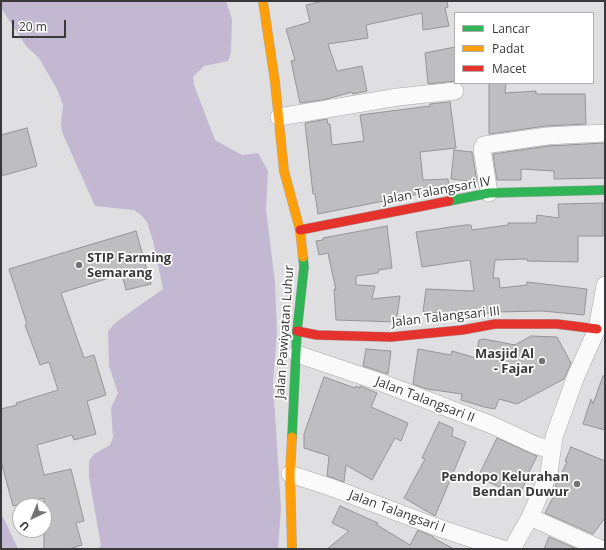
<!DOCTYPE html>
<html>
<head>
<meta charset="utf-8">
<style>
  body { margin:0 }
  #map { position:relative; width:606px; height:550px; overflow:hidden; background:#dfdee0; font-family:"Open Sans",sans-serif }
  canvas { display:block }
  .frame { position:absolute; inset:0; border:2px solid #39383a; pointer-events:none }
  .legend { position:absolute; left:454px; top:12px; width:140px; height:72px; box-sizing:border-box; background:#fff; border:1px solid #b0afb0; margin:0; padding:5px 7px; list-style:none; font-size:12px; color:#39383a }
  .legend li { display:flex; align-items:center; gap:8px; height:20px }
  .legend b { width:20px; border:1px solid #b0afb0 }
  .north { position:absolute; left:12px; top:498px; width:40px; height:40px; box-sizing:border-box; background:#fff; border:1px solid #b0afb0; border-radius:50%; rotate:224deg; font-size:11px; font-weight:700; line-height:16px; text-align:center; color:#39383a }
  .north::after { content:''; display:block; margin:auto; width:14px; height:18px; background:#737274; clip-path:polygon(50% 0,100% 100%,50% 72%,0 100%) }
  .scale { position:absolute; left:12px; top:20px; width:54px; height:18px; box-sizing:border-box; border:2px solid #39383a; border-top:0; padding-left:5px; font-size:12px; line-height:14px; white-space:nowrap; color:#39383a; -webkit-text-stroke:3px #fff; paint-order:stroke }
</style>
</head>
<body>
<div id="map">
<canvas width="606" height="550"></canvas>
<div class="frame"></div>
<ul class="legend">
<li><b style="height:5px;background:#30b455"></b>Lancar</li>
<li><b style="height:5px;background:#ff9f0a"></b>Padat</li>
<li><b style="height:5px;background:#e5322d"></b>Macet</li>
</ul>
<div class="north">U</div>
<div class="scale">20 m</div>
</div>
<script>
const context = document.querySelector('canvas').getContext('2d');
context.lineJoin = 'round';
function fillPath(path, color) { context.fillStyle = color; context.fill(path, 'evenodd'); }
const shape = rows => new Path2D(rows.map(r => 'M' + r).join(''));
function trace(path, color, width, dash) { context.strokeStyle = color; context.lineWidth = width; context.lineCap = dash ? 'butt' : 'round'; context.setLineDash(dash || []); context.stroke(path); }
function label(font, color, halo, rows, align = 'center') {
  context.font = font + ' "Open Sans",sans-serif'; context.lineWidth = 3.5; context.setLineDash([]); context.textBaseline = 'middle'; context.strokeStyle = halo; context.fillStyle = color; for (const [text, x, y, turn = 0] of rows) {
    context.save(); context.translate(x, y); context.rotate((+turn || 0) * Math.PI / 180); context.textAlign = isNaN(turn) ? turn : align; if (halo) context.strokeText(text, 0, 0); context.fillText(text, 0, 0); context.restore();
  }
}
fillPath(shape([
  [1,1,226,1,232,19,231,52,228,61,204,66,193,77,194,85,215,140,242,155,258,153,268,171,266,209,275,283,277,333,273,383,281,509,278,549,97,549,101,546,89,477,89,461,94,454,110,445,113,437,111,408,118,393,109,366,108,332,113,325,119,320,163,289,153,241,147,222,141,215,134,210,95,206,62,132,61,123,63,105,57,89,39,58,26,46,1,8],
  [1,514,6,523,18,549,1,549]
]), '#c2b8d2');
const building = shape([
  [324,1,447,1,448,7,445,8,449,26,423,30,422,13,366,25,368,38,328,44,337,71,362,66,367,91,353,94,352,92,323,100,300,103,291,61,295,60,286,29,310,22,306,5,324,1],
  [455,47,455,81,428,84,425,53,455,47],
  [489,83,506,83,505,93,536,91,536,94,585,94,586,124,546,126,489,134,489,83],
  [450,102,456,148,420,152,423,180,448,179,449,188,318,214,315,194,313,194,305,123,327,119,328,124,330,124,332,145,364,141,360,115,430,106,430,104,450,102],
  [27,128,37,166,1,176,1,135,27,128],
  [605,143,605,178,554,179,554,171,521,169,521,180,497,180,493,154,548,146,605,143],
  [454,150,472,152,477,182,451,179,454,150],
  [603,203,603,236,578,236,578,262,527,261,527,259,495,260,493,278,499,278,500,288,527,285,527,282,587,289,584,315,543,311,495,312,477,315,423,312,426,289,474,291,470,260,422,267,416,232,465,225,471,225,472,230,508,225,508,223,536,223,537,215,559,218,558,204,603,203],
  [387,226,392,268,379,270,378,273,356,276,356,285,375,286,372,299,400,296,396,322,336,320,334,289,336,290,328,253,319,255,316,241,323,240,323,238,387,226],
  [136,231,151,284,126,290,122,274,61,293,84,358,94,355,106,395,87,401,96,434,74,440,72,435,37,445,44,475,71,469,84,521,76,523,82,545,69,549,44,549,44,498,13,506,1,461,1,409,17,405,16,403,58,390,49,362,40,365,25,325,27,324,9,269,136,231],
  [531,336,557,337,571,363,564,379,517,404,499,399,495,409,484,407,461,400,462,394,427,389,413,384,418,349,451,355,452,351,476,358,479,340,484,339,515,345,531,336],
  [366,349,391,351,388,374,363,366,366,349],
  [603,376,605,376,605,430,583,424,591,399,593,404,603,376],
  [324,377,355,388,356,386,360,388,360,386,377,393,371,407,408,423,401,441,395,438,372,480,346,465,344,482,327,476,329,456,304,448,304,434,324,377],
  [439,422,453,428,452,436,466,442,435,516,404,498,425,459,422,458,439,422],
  [497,438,537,456,527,476,528,476,519,496,478,477,497,438],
  [571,447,605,461,605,518,593,534,545,513,558,488,555,486,567,462,565,461,571,447],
  [340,506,378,523,377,525,410,545,418,530,434,537,433,538,454,549,327,549,349,531,332,523,340,506],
  [549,537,577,549,544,549,549,537]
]);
fillPath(building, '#bebdbf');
trace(building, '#959596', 1);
const street = shape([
  [279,117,398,97,455,91],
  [489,193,482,149,484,145,547,136,605,133],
  [297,354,380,382,492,425,535,445,552,450],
  [290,474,330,487,442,529,503,549],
  [530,517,601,549],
  [512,549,530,517,549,473,554,437,576,376,597,329,605,285]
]);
const fast = shape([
  [449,201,489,193,605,190],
  [292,437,297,331,304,267,303,257]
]);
const slow = shape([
  [263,1,275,82,284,171,300,230,303,257],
  [292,437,290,474,292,549]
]);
const jam = shape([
  [300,230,449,201],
  [297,331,317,335,391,337,462,330,495,324,557,324,597,329]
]);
trace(street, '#a9a8aa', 18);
trace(fast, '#a9a8aa', 10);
trace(slow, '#a9a8aa', 10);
trace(jam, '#a9a8aa', 10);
trace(street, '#fafafa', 17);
trace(fast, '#30b455', 9);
trace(slow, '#ff9f0a', 9);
trace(jam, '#e5322d', 9);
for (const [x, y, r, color] of [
  [79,265,4,"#737274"],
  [542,361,4,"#737274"],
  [577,484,4,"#737274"]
]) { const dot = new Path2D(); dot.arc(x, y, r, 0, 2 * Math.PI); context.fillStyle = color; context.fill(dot); trace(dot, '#fff', 1.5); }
label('13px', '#39383a', '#fff', [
  ["Jalan Talangsari IV",437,191,-10],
  ["Jalan Talangsari III",446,317,-6],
  ["Jalan Pawiyatan Luhur",285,332,-86],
  ["Jalan Talangsari II",425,400,21],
  ["Jalan Talangsari I",397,512,20]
]);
label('bold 13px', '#39383a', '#fff', [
  ["STIP Farming",87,258,"left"],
  ["Semarang",87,273,"left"],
  ["Masjid Al",534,354],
  ["- Fajar",534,369],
  ["Pendopo Kelurahan",569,477],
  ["Bendan Duwur",569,492]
], 'right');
</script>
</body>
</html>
